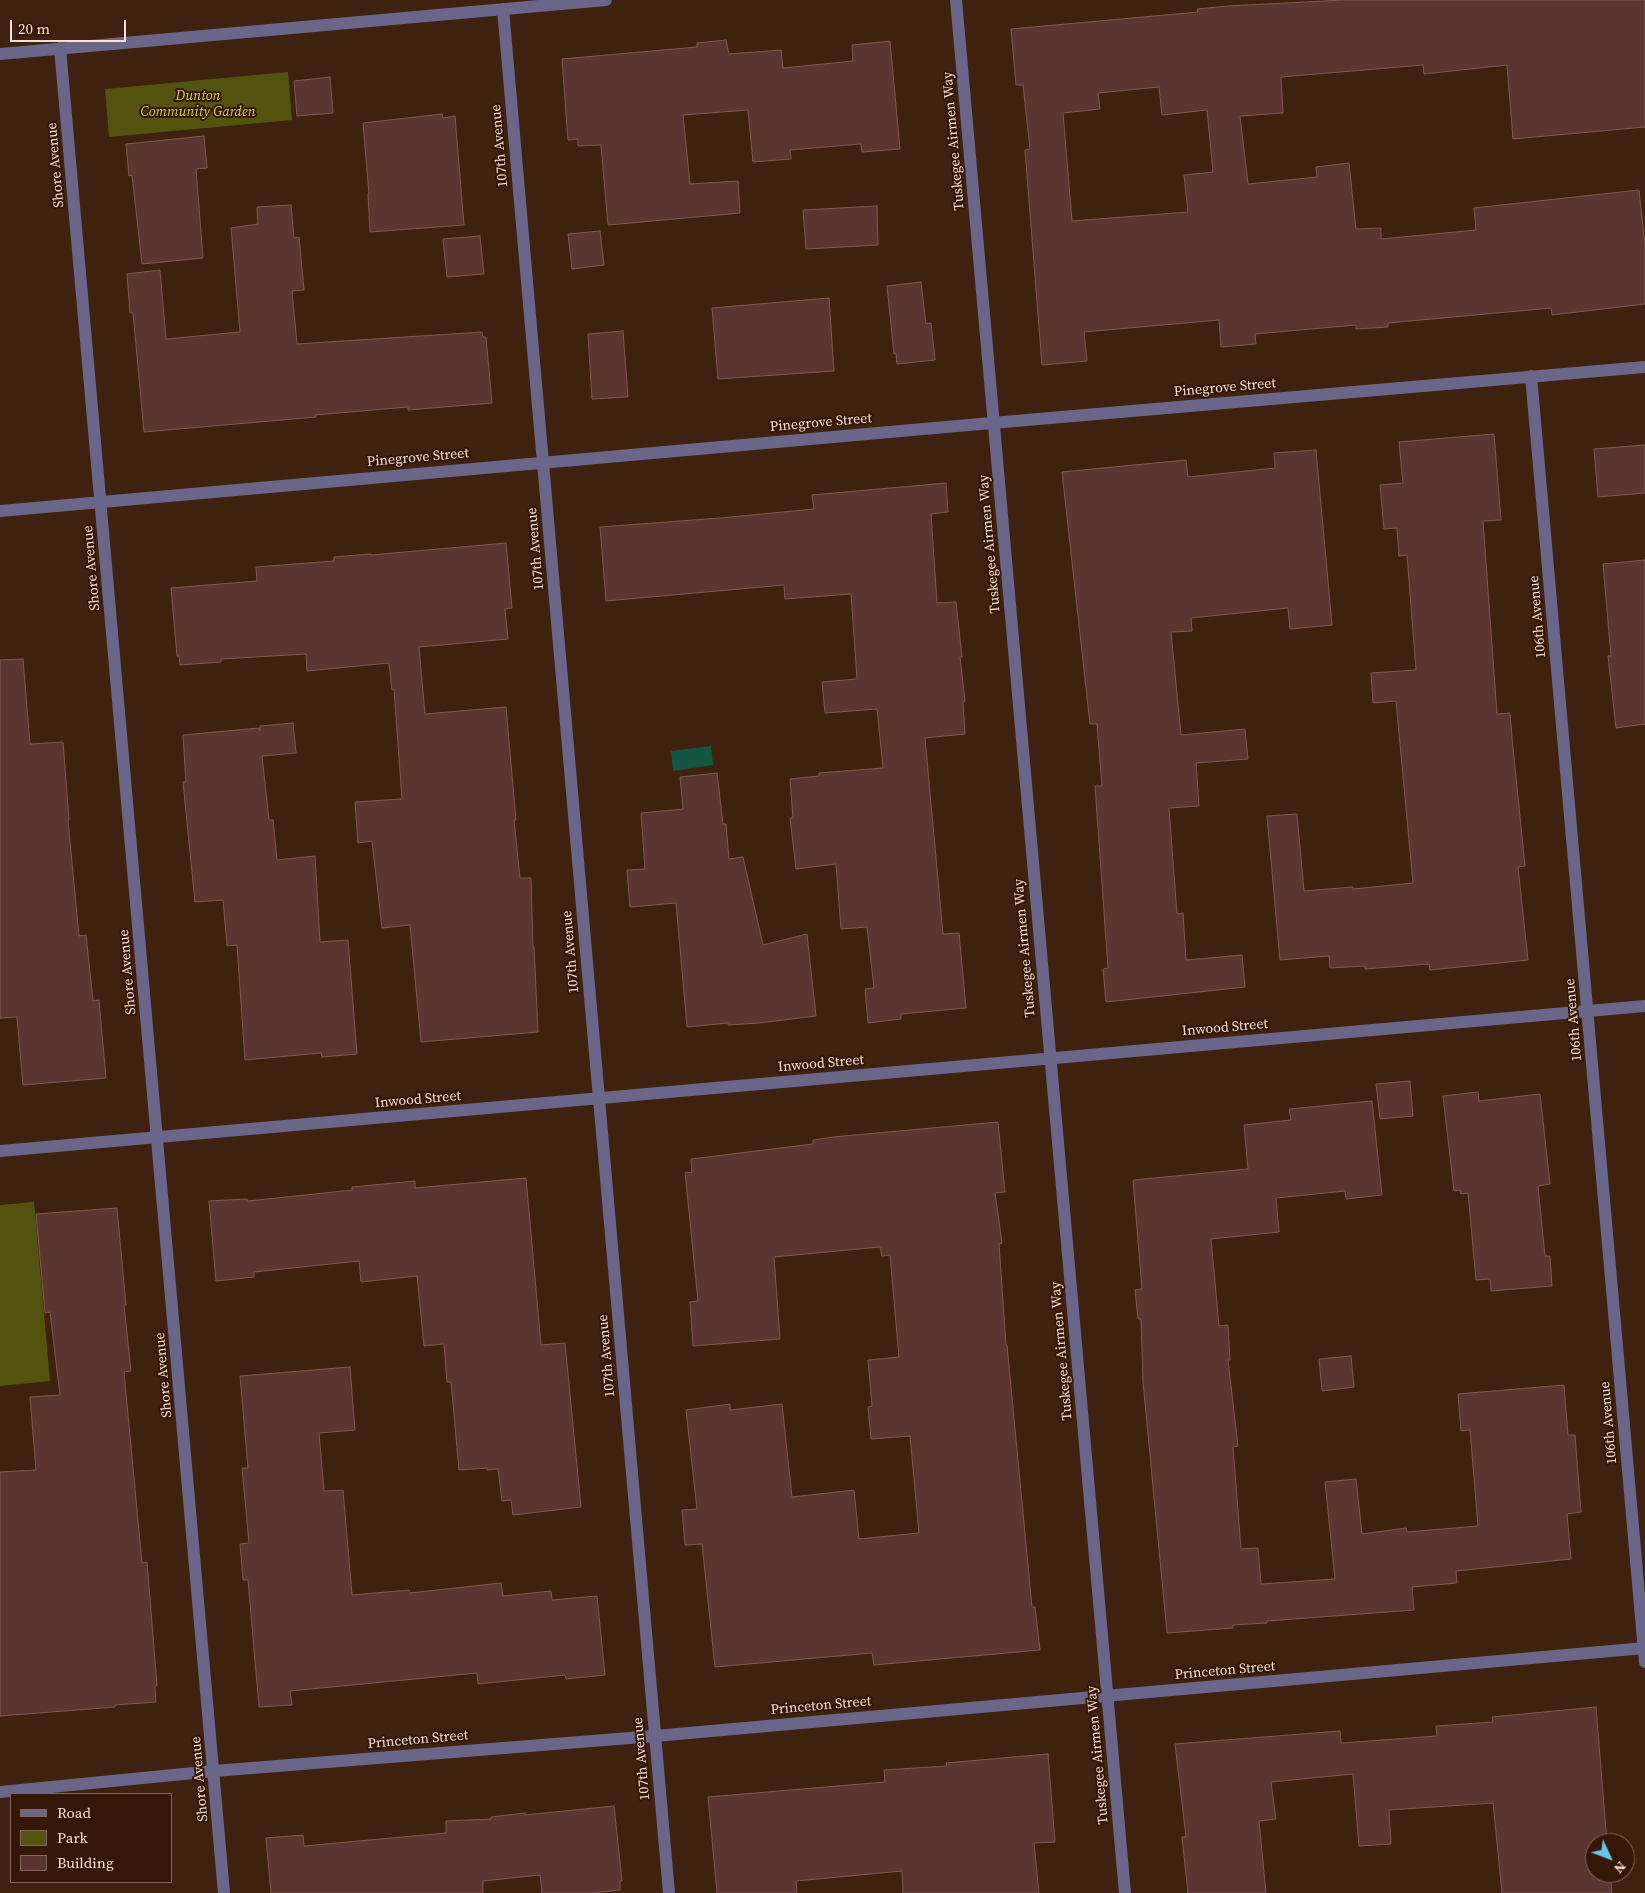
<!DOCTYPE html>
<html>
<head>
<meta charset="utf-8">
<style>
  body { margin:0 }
  #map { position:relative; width:1645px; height:1893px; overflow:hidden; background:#3f210f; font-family:"Source Serif 4",serif }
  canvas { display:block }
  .legend { position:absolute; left:10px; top:1793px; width:162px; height:90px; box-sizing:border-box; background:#341706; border:1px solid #816759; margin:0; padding:6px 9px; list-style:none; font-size:15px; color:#f5e0d5 }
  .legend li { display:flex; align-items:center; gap:10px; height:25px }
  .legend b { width:25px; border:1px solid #816759 }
  .north { position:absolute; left:1585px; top:1833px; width:50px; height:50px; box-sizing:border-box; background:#341706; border:1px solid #816759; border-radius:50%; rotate:133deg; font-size:14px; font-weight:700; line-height:20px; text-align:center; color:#f5e0d5 }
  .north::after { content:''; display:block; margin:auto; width:18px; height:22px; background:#66c4ef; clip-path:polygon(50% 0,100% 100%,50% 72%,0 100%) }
  .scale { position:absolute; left:10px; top:20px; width:116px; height:22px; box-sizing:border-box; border:2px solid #f5e0d5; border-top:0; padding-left:6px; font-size:15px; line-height:18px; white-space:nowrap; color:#f5e0d5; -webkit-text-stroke:4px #341706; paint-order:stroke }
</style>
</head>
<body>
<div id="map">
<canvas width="1645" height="1893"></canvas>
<ul class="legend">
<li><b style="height:6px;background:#6a6689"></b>Road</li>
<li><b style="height:14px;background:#535310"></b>Park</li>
<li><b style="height:14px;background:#5b3630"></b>Building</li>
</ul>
<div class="north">N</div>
<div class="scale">20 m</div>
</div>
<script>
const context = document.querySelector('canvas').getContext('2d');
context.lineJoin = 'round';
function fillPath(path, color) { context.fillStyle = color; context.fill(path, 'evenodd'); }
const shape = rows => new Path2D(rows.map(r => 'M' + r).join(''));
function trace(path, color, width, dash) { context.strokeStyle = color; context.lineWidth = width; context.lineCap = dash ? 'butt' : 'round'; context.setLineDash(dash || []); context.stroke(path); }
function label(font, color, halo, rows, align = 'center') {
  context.font = font + ' "Source Serif 4",serif'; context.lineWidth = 4; context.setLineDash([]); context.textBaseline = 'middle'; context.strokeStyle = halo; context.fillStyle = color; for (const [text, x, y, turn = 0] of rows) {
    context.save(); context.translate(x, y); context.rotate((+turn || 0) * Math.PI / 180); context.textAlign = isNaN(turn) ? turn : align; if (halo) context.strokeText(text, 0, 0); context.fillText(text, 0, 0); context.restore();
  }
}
fillPath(shape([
  [288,72,292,120,109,137,105,89],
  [34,1202,50,1381,0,1386,0,1205]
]), '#535310');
fillPath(shape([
  [711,746,713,765,673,771,671,751]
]), '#125643');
const building = shape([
  [1343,0,1645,0,1645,127,1513,139,1507,65,1424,74,1423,65,1281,77,1283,113,1240,116,1248,184,1317,177,1316,167,1349,163,1356,229,1381,228,1381,239,1476,230,1474,208,1639,190,1645,246,1645,304,1552,315,1551,308,1388,323,1388,327,1356,329,1356,325,1255,334,1256,344,1221,347,1219,320,1084,332,1087,361,1042,365,1025,150,1030,149,1023,85,1016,85,1011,29,1198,12,1197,9,1228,6,1343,0],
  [1159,87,1162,115,1207,110,1213,172,1184,175,1188,212,1072,221,1063,113,1100,109,1098,93,1159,87],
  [726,40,729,54,781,50,783,68,853,61,852,45,890,41,900,149,862,152,861,144,825,147,790,150,791,159,753,162,748,110,683,115,690,184,738,181,740,213,608,225,601,145,578,146,578,139,568,140,562,59,697,47,697,43,726,40],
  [330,77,333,113,297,116,294,81,330,77],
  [442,114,443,118,455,116,464,225,370,232,368,194,369,194,363,123,442,114],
  [204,136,207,168,196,169,203,258,142,264,132,175,129,176,126,144,204,136],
  [291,205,294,238,299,237,304,290,292,291,297,344,482,332,483,337,486,337,492,403,408,410,408,407,315,415,316,417,144,432,133,313,130,313,127,274,160,270,166,339,240,332,231,228,258,224,257,207,291,205],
  [877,206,878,245,806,249,803,210,877,206],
  [600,231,604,265,572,269,568,234,600,231],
  [480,236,484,274,447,277,443,239,480,236],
  [921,282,926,324,931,323,935,360,897,364,896,353,894,354,887,286,921,282],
  [829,298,834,371,718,379,712,308,829,298],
  [623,331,628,397,592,399,588,334,623,331],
  [1494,434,1501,520,1483,521,1497,714,1510,713,1513,748,1525,866,1518,867,1528,960,1430,970,1429,964,1365,969,1365,966,1330,968,1329,956,1280,960,1267,816,1297,814,1304,891,1353,887,1353,889,1413,883,1396,701,1373,703,1371,673,1416,670,1407,555,1399,556,1397,528,1384,529,1380,485,1403,483,1399,442,1494,434],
  [1645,445,1645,493,1598,497,1594,449,1645,445],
  [1316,450,1332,625,1290,629,1288,608,1191,618,1192,631,1171,632,1181,735,1245,729,1248,759,1196,763,1199,806,1169,808,1177,914,1183,913,1186,960,1242,955,1245,987,1106,1002,1103,969,1108,968,1095,786,1102,786,1097,724,1090,724,1062,472,1186,460,1188,477,1275,468,1274,453,1316,450],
  [946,483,948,512,931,514,937,603,956,602,962,657,960,657,965,701,963,702,965,734,925,738,943,934,959,933,966,1008,901,1014,901,1019,868,1023,865,989,874,988,867,927,841,929,836,864,796,869,790,818,793,818,790,779,819,776,819,773,883,768,877,709,825,713,822,682,857,679,851,594,785,599,784,585,606,601,600,527,720,518,814,509,812,495,946,483],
  [506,543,512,608,505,609,508,639,419,647,425,714,506,707,516,820,514,820,520,878,531,878,533,947,534,947,538,1032,421,1042,410,925,382,928,372,841,358,843,355,802,402,799,394,689,392,690,389,663,307,671,306,654,221,659,221,662,180,665,179,656,177,656,171,588,257,581,256,567,334,561,334,557,371,554,371,555,506,543],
  [1645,560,1645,724,1616,728,1608,656,1611,656,1603,564,1645,560],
  [23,659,30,744,63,742,69,820,68,820,79,936,86,935,93,1001,99,1000,106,1078,23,1085,17,1017,0,1018,0,660,23,659],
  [293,723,296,753,262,756,269,820,273,820,277,860,315,856,320,942,348,940,357,1054,322,1057,321,1053,245,1060,237,945,227,946,223,900,195,902,183,782,186,782,183,735,259,728,260,731,260,726,293,723],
  [717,773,723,824,726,824,729,859,743,857,763,945,807,934,816,1016,759,1023,728,1025,728,1023,687,1027,676,903,630,907,627,870,645,869,641,813,683,809,680,777,717,773],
  [1410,1081,1413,1116,1380,1119,1376,1084,1410,1081],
  [1478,1092,1479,1101,1540,1094,1550,1184,1538,1186,1545,1256,1550,1256,1552,1286,1491,1291,1490,1279,1476,1280,1468,1193,1461,1194,1460,1190,1454,1191,1443,1096,1478,1092],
  [1372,1101,1382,1195,1346,1199,1345,1191,1276,1198,1279,1232,1211,1239,1219,1326,1228,1325,1230,1360,1228,1360,1238,1446,1233,1447,1241,1549,1258,1548,1261,1584,1335,1579,1325,1482,1356,1479,1362,1534,1406,1528,1407,1532,1478,1526,1470,1430,1461,1431,1458,1394,1564,1385,1568,1435,1575,1435,1581,1512,1567,1514,1571,1559,1456,1571,1457,1583,1412,1587,1414,1610,1267,1621,1267,1623,1233,1625,1233,1628,1167,1633,1143,1382,1141,1319,1138,1319,1135,1290,1142,1289,1133,1180,1248,1169,1244,1125,1291,1120,1289,1109,1372,1101],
  [998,1122,1005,1192,995,1193,1002,1243,999,1244,1006,1345,1007,1345,1032,1607,1035,1607,1040,1650,874,1665,872,1653,715,1667,702,1544,685,1545,682,1510,697,1509,686,1410,730,1404,730,1410,782,1404,792,1497,854,1490,859,1539,919,1533,910,1436,871,1439,868,1407,872,1406,868,1360,899,1357,890,1255,882,1256,880,1247,774,1257,780,1339,693,1346,690,1302,698,1301,685,1172,692,1173,691,1159,813,1144,813,1140,833,1137,998,1122],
  [526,1178,541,1345,565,1343,581,1507,513,1515,511,1500,502,1501,498,1469,487,1470,487,1468,459,1470,451,1382,447,1382,444,1344,424,1346,417,1276,361,1282,359,1261,254,1272,254,1277,216,1281,209,1201,247,1199,248,1201,296,1196,352,1190,352,1187,415,1181,415,1188,526,1178],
  [117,1208,126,1305,124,1305,131,1371,124,1372,142,1563,147,1562,157,1685,155,1687,156,1702,115,1705,115,1707,0,1716,0,1472,36,1470,30,1397,60,1395,50,1312,45,1313,36,1214,117,1208],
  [1351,1356,1354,1387,1322,1391,1319,1359,1351,1356],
  [350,1367,355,1430,319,1433,324,1491,343,1490,352,1595,409,1590,410,1593,501,1583,503,1596,551,1591,552,1600,597,1596,605,1675,566,1679,565,1675,478,1684,477,1673,290,1691,292,1705,259,1707,248,1580,243,1580,240,1544,249,1543,242,1468,248,1468,240,1376,350,1367],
  [1596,1707,1607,1843,1595,1843,1595,1873,1610,1873,1612,1893,1502,1893,1493,1803,1389,1810,1391,1844,1359,1846,1353,1774,1271,1782,1276,1819,1259,1821,1266,1893,1188,1893,1182,1837,1186,1837,1175,1744,1340,1731,1341,1743,1437,1736,1436,1726,1493,1722,1492,1717,1596,1707],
  [1048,1754,1055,1842,1034,1843,1039,1893,903,1893,902,1871,796,1881,797,1893,717,1893,708,1797,885,1782,884,1770,947,1766,946,1763,1048,1754],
  [614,1806,622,1881,620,1881,620,1890,593,1893,542,1893,540,1875,483,1881,483,1893,271,1893,266,1838,303,1835,304,1846,446,1833,446,1821,491,1819,491,1817,525,1813,525,1815,614,1806]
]);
fillPath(building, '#5b3630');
trace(building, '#815952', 1);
trace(shape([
  [956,0,1125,1893],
  [503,9,669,1893],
  [60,48,224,1893],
  [0,54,606,0],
  [1531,376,1645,1662],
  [0,511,957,426,1645,367],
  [0,1151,1645,1006],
  [0,1792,214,1771,655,1736,1645,1648]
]), '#6a6689', 12);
label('italic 14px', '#d2d24e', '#341706', [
  ["Dunton",198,96],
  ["Community Garden",198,112]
]);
label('14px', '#f5e0d5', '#341706', [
  ["Tuskegee Airmen Way",954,141,-95],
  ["107th Avenue",500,146,-95],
  ["Shore Avenue",56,165,-95],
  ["Pinegrove Street",1225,388,-5],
  ["Pinegrove Street",821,423,-5],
  ["Pinegrove Street",418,458,-5],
  ["Tuskegee Airmen Way",990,544,-95],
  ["107th Avenue",536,549,-95],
  ["Shore Avenue",92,568,-95],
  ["106th Avenue",1538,617,-95],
  ["Tuskegee Airmen Way",1025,948,-95],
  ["107th Avenue",571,952,-95],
  ["Shore Avenue",128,972,-95],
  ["106th Avenue",1574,1020,-95],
  ["Inwood Street",1225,1028,-5],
  ["Inwood Street",821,1064,-5],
  ["Inwood Street",418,1100,-5],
  ["Tuskegee Airmen Way",1062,1351,-95],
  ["107th Avenue",607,1356,-95],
  ["Shore Avenue",164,1375,-95],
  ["106th Avenue",1609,1423,-95],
  ["Princeton Street",1225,1671,-5],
  ["Princeton Street",821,1706,-5],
  ["Princeton Street",418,1740,-5],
  ["Tuskegee Airmen Way",1098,1755,-95],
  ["107th Avenue",642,1759,-95],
  ["Shore Avenue",200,1779,-95]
]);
</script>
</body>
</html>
